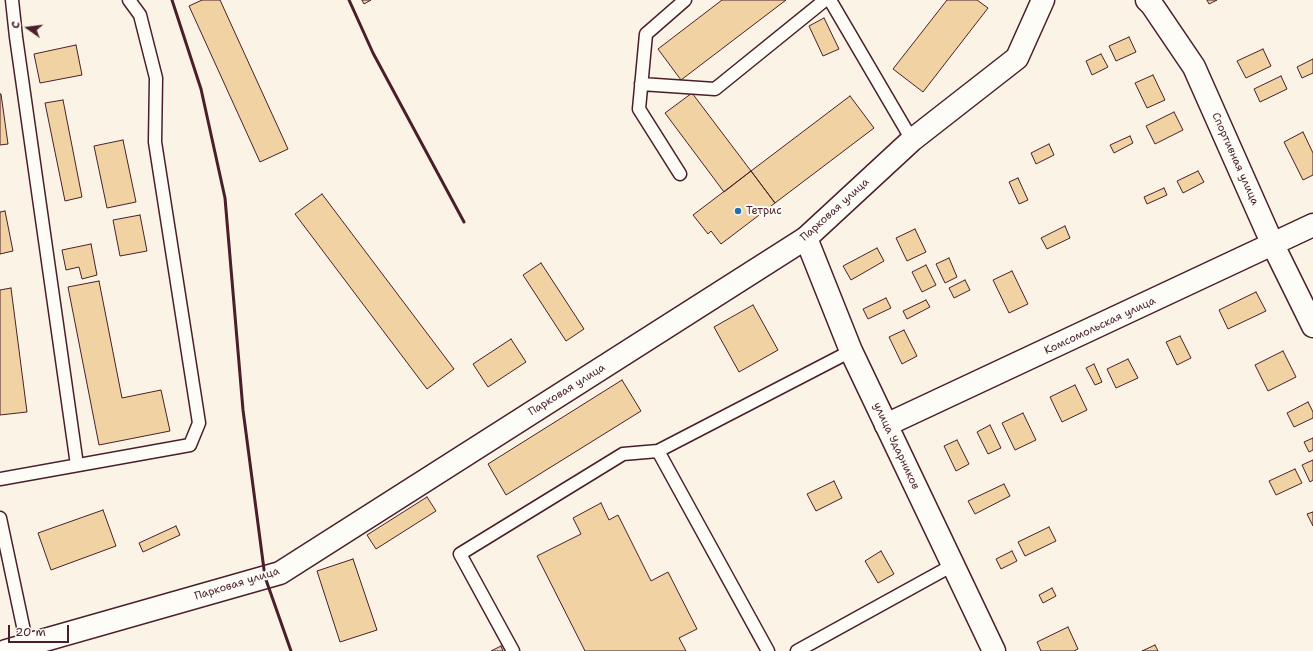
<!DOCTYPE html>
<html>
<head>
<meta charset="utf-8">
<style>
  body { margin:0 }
  #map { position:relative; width:1313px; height:651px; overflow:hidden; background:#fbf4e6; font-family:"Shantell Sans",sans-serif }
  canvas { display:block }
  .north { position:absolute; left:8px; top:8px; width:40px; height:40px; -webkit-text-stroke:3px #fdfcf7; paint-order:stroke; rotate:284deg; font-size:11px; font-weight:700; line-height:16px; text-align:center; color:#4a1f2b }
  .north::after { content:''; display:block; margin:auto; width:14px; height:18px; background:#4a1f2b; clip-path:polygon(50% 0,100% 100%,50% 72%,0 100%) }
  .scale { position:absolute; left:8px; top:625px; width:61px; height:18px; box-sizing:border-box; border:2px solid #4a1f2b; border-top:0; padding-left:5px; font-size:12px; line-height:14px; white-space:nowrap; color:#4a1f2b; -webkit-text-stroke:3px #fdfcf7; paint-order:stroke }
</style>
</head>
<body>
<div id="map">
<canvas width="1313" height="651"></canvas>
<div class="north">С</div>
<div class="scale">20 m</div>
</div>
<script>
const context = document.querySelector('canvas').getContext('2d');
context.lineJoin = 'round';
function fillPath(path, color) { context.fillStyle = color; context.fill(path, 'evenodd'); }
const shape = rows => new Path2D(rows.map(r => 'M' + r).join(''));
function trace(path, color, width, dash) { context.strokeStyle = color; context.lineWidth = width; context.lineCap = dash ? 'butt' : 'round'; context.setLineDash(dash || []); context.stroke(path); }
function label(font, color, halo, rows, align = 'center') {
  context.font = font + ' "Shantell Sans",sans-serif'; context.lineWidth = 4; context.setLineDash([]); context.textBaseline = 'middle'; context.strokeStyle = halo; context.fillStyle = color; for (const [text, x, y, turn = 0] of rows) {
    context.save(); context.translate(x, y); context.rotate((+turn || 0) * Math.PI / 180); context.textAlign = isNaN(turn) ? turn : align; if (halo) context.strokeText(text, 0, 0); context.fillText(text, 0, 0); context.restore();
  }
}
const building = shape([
  [202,0,220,0,288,149,260,162,189,6,202,0],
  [362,0,371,0,364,4,362,0],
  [722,0,786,0,681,80,658,49,722,0],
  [947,0,977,0,988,8,923,92,893,69,947,0],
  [1207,0,1217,0,1209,4,1207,0],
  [824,18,839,49,823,56,809,26,824,18],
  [1129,37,1136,52,1116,61,1109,46,1129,37],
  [76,45,82,75,40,83,34,54,76,45],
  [1263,49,1271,66,1246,78,1237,61,1263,49],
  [1101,54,1108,67,1092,75,1086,61,1101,54],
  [1313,59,1313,73,1302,78,1297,67,1313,59],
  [1153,75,1165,100,1147,108,1135,83,1153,75],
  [1281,76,1287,89,1260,102,1254,89,1281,76],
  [692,93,751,171,724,192,665,113,692,93],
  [0,94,1,94,8,144,0,145,0,94],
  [850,96,874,128,775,203,751,171,850,96],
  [63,100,82,197,65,201,45,103,63,100],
  [1174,112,1183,130,1155,144,1146,126,1174,112],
  [1303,132,1313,153,1313,175,1303,180,1284,142,1303,132],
  [1130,136,1133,143,1114,153,1110,145,1130,136],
  [123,140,136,202,107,208,94,146,123,140],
  [1049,144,1054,155,1036,164,1031,153,1049,144],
  [751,171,775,203,721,244,711,231,708,234,693,215,751,171],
  [1198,171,1204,182,1183,193,1177,181,1198,171],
  [1018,178,1028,200,1019,204,1009,182,1018,178],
  [1164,188,1167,195,1147,204,1144,197,1164,188],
  [322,194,454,369,427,389,295,214,322,194],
  [5,211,13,251,0,254,0,212,5,211],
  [140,215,147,251,120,256,113,220,140,215],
  [1065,226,1070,238,1047,249,1041,238,1065,226],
  [915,229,926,252,907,261,896,238,915,229],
  [91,244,97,275,82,279,79,267,66,270,62,250,91,244],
  [877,248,884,261,851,280,843,266,877,248],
  [949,258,957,277,945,283,936,264,949,258],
  [541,263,584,329,566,341,523,275,541,263],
  [926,265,936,285,922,292,912,272,926,265],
  [1012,271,1028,304,1009,313,993,280,1012,271],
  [965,280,970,290,954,298,949,288,965,280],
  [99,281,122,398,161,390,170,431,99,445,68,287,99,281],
  [11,288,27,412,0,415,0,290,11,288],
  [1256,292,1266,311,1228,329,1219,310,1256,292],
  [886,298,891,308,868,319,863,309,886,298],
  [926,300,930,307,907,319,903,311,926,300],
  [753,305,778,350,739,372,714,327,753,305],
  [904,330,917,356,902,364,889,337,904,330],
  [1180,336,1191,358,1177,365,1166,342,1180,336],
  [511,339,526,362,488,387,473,364,511,339],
  [1283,351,1296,377,1268,391,1255,365,1283,351],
  [1128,359,1138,378,1116,388,1107,369,1128,359],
  [1094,364,1102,382,1095,385,1086,368,1094,364],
  [622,380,641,411,506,495,488,464,622,380],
  [1075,385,1087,410,1062,422,1050,397,1075,385],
  [1308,402,1313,412,1313,418,1294,427,1287,413,1308,402],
  [1023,413,1036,440,1015,450,1002,423,1023,413],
  [990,425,1001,448,988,454,977,432,990,425],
  [1313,438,1313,450,1309,452,1304,442,1313,438],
  [957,440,969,464,956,471,944,446,957,440],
  [1313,460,1313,480,1310,482,1302,465,1313,460],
  [1295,469,1302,483,1276,495,1269,481,1295,469],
  [834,481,842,498,816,511,807,494,834,481],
  [1004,484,1010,496,975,514,968,501,1004,484],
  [427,497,436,511,376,549,367,535,427,497],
  [601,503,609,520,618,515,651,581,668,572,697,629,679,638,686,651,585,651,537,556,581,534,573,518,601,503],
  [103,510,116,546,51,570,38,533,103,510],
  [1313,512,1313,526,1307,514,1313,512],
  [176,526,180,535,143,552,139,543,176,526],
  [1049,527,1056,541,1025,556,1018,542,1049,527],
  [881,551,894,574,878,583,865,561,881,551],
  [1012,551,1017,561,1001,569,996,559,1012,551],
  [353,559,377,630,340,642,317,571,353,559],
  [1052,588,1056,596,1043,603,1039,595,1052,588],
  [1068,627,1078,649,1074,651,1041,651,1037,642,1068,627],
  [1155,645,1158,651,1142,651,1155,645],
  [501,646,503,651,491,651,501,646]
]);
fillPath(building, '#f1d3a3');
trace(building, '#4a1f2b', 1);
const service = shape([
  [12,0,16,37,77,465],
  [830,0,912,140],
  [641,84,715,89,825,0],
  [680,174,639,109,646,34,685,0],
  [0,479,190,445,199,423,155,142,156,78,140,15,129,0],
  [0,518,27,645],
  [513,651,460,554,623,454,658,451],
  [768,651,658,451,851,351],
  [797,651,953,565]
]);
const minor = shape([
  [1147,0,1152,5,1194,67,1273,245,1313,326],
  [886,425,1313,225],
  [6,651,280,573,806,238]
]);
const secondary = shape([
  [994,651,851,351,806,238,912,140,1017,58,1043,0]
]);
trace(service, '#4a1f2b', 15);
trace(minor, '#4a1f2b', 25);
trace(secondary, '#4a1f2b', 25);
trace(service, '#fdfcf7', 12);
trace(minor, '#fdfcf7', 22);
trace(secondary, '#fdfcf7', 22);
trace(shape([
  [172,0,201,89,225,198,243,410,265,577,291,651],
  [349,0,373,53,464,222]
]), '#4a1f2b', 3);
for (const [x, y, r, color] of [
  [738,211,4,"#1f6fb2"]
]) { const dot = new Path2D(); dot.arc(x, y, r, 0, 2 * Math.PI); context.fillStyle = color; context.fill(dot); trace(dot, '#fdfcf7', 1.5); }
label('11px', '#4a1f2b', '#fdfcf7', [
  ["Спортивная улица",1235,159,66],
  ["Парковая улица",835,210,-42],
  ["Комсомольская улица",1100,326,-25],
  ["Парковая улица",567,390,-32],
  ["улица Ударников",896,446,65],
  ["Парковая улица",237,584,-17]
]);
label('11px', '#4a1f2b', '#fdfcf7', [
  ["Тетрис",746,211]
], 'left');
</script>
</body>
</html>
